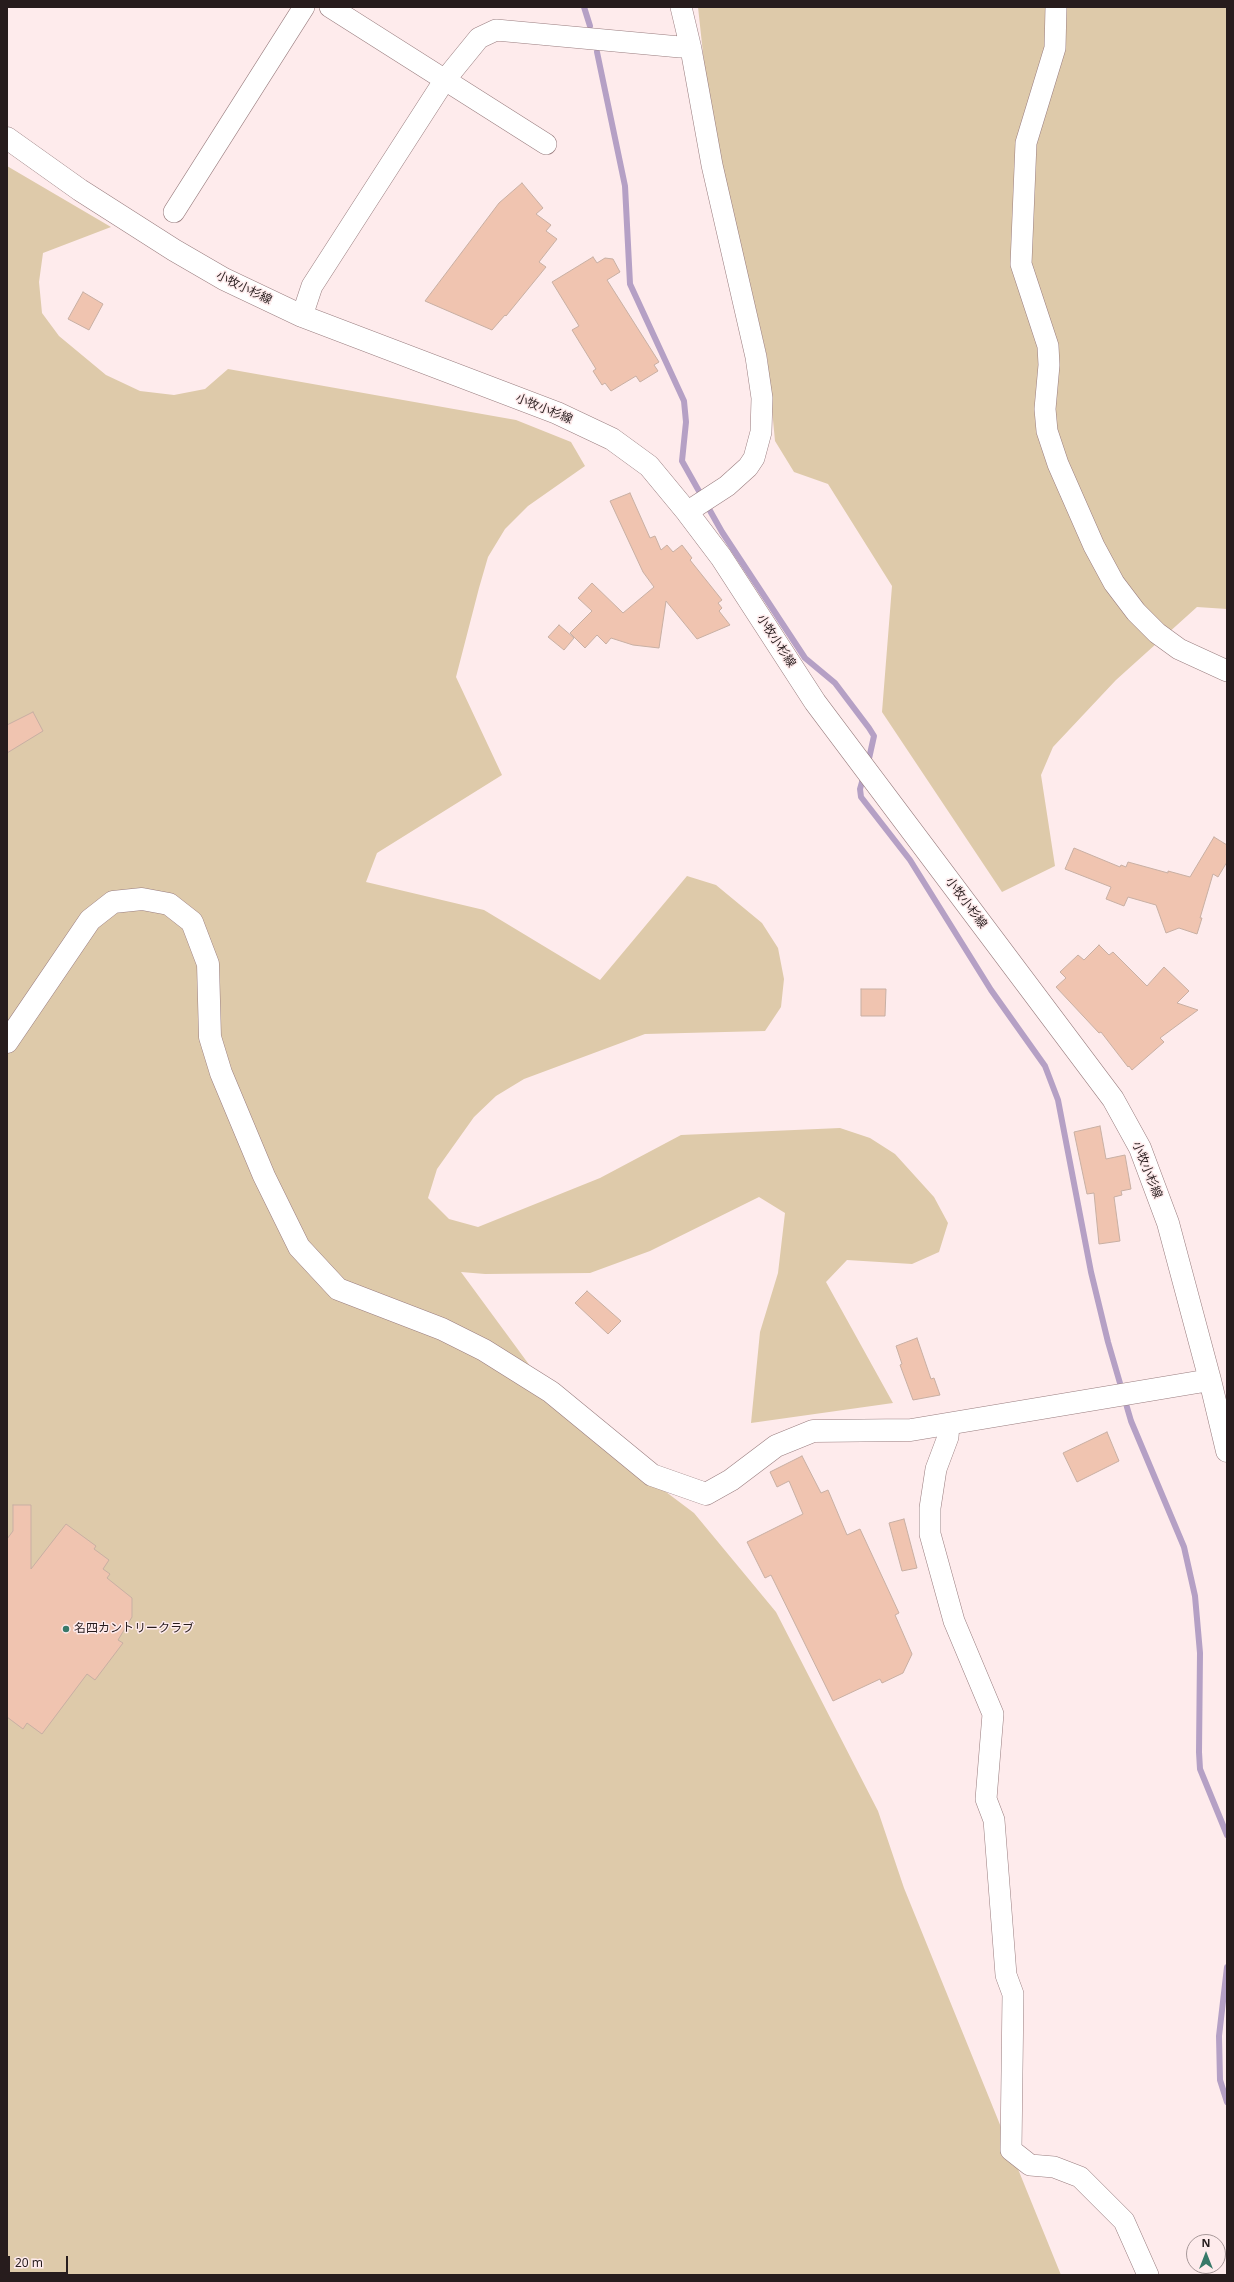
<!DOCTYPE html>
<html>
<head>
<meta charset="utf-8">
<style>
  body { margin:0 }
  #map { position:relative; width:1234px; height:2282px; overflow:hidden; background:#feebec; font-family:"Noto Sans",sans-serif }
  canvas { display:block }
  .frame { position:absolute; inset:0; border:8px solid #271c1d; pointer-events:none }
  .north { position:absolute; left:1186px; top:2234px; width:40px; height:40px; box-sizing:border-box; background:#feebec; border:1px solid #a89899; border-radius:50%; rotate:0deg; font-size:11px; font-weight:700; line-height:16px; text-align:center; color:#271c1d }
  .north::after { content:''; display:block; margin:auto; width:14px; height:18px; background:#387969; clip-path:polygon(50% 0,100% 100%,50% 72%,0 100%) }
  .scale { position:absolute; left:8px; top:2256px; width:60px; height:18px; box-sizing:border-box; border:2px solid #271c1d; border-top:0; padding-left:5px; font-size:12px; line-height:14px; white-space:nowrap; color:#271c1d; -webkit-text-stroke:3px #feebec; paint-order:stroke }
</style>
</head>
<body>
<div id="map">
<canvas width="1234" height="2282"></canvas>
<div class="frame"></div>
<div class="north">N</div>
<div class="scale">20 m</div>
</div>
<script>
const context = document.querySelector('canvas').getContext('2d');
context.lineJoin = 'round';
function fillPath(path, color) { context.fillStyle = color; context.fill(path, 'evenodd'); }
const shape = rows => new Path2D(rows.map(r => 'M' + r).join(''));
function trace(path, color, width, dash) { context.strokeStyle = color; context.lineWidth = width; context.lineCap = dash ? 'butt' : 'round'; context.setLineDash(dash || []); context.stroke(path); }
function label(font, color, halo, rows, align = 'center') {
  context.font = font + ' "Noto Sans","Noto Sans JP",sans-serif'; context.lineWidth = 3; context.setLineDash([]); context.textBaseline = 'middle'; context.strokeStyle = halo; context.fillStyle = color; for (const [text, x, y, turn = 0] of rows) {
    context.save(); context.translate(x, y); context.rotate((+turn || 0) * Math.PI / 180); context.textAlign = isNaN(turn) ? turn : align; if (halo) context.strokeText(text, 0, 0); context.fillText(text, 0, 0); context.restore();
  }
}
fillPath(shape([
  [698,7,1227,7,1227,609,1197,607,1116,680,1053,747,1041,775,1055,866,1002,892,882,712,892,586,828,484,794,472,775,441,767,357,709,109],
  [7,166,111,227,43,253,39,282,42,313,59,336,106,375,140,391,174,395,205,389,228,369,516,420,571,442,585,466,528,506,505,529,488,557,479,588,456,677,502,775,377,853,366,882,484,910,600,980,687,876,716,885,762,923,778,948,784,979,781,1007,765,1031,645,1034,524,1079,496,1096,474,1117,437,1169,428,1198,449,1219,478,1227,600,1178,681,1135,840,1128,870,1138,895,1154,934,1197,948,1223,939,1252,912,1264,847,1260,826,1282,893,1403,751,1423,760,1332,778,1273,785,1213,759,1197,650,1251,590,1273,485,1274,461,1272,569,1419,694,1513,776,1612,878,1811,904,1888,1061,2275,7,2275]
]), '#decaaa');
trace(shape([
  [584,7,590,26],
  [597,52,625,186,630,284,684,401,686,422,682,461,722,532,805,658,835,683,869,728,874,736,868,763],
  [864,775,860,789,861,797,910,860,991,990,1045,1066,1058,1100,1091,1272,1108,1342,1131,1421,1184,1547,1195,1596,1200,1653,1199,1752,1200,1769,1227,1835],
  [1227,1967,1219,2036,1220,2080,1227,2102]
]), '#b5a0c5', 6);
const building = shape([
  [522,183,543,208,536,214,551,225,546,231,557,239,539,262,546,267,506,316,505,315,492,330,425,301,499,203,522,183],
  [593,257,597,263,605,258,613,259,620,272,607,280,659,362,654,365,658,371,640,382,636,376,611,391,605,383,602,385,593,371,596,369,572,330,579,326,552,282,593,257],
  [83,292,103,304,89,330,68,319,83,292],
  [630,493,650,538,655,536,661,550,667,545,673,552,682,545,692,558,690,560,722,600,718,603,722,608,719,611,730,625,697,639,666,601,659,648,633,645,611,638,606,644,597,635,585,648,570,633,592,611,578,598,592,583,623,613,654,587,643,572,610,501,630,493],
  [559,625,574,638,564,650,548,637,559,625],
  [33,712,43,731,7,753,7,725,33,712],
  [1214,837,1227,845,1227,862,1218,877,1213,874,1200,918,1202,918,1197,934,1179,928,1166,933,1156,905,1128,897,1124,906,1106,899,1111,887,1065,869,1074,848,1120,867,1121,865,1126,867,1128,862,1168,873,1168,871,1190,877,1214,837],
  [1099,945,1109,955,1113,952,1147,986,1164,967,1189,991,1177,1003,1198,1010,1160,1038,1164,1042,1132,1070,1129,1066,1128,1067,1101,1032,1099,1033,1056,987,1066,978,1060,972,1078,955,1084,960,1099,945],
  [861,989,886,989,885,1016,861,1016,861,989],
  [1100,1126,1106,1159,1125,1155,1131,1189,1121,1191,1122,1195,1114,1197,1120,1241,1099,1244,1094,1193,1087,1194,1074,1132,1100,1126],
  [587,1291,621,1321,608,1334,575,1303,587,1291],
  [917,1338,931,1379,934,1378,940,1395,913,1400,900,1365,902,1364,896,1346,917,1338],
  [1107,1432,1119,1461,1077,1482,1063,1453,1107,1432],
  [802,1456,821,1493,828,1490,847,1535,860,1529,899,1613,895,1615,912,1654,903,1673,882,1683,880,1679,833,1701,771,1575,765,1578,747,1542,803,1514,789,1481,777,1487,770,1472,802,1456],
  [13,1505,31,1505,31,1569,66,1524,96,1546,94,1549,109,1560,103,1569,110,1574,107,1578,132,1598,132,1617,118,1640,123,1643,95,1680,87,1674,42,1734,27,1723,23,1729,7,1717,7,1539,13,1531,13,1505],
  [904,1519,917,1568,902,1571,889,1523,904,1519]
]);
fillPath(building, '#f0c4b0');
trace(building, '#c8afa3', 1);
const street = shape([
  [330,7,546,144],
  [681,7,691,49,712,165,756,357,762,398,761,432,754,458,748,467,727,486,687,512],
  [1056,7,1055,48,1026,143,1021,264,1048,346,1049,365,1045,409,1047,431,1058,464,1094,546,1114,583,1136,612,1157,633,1179,649,1227,671],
  [174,212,304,7],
  [302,316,312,286,444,81,479,38,496,30,680,47,690,45],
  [949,1424,948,1437,936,1469,930,1508,930,1534,954,1621,993,1714,986,1799,994,1820,1006,1975,1013,1994,1011,2150,1030,2165,1054,2167,1080,2177,1124,2221,1148,2275]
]);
const secondary = shape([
  [7,138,80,190,174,250,224,279,302,316,557,413,612,439,649,466,687,512,721,557,815,702,1113,1099,1140,1148,1168,1223,1210,1380,1227,1451],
  [7,1042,90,920,113,902,142,899,169,904,192,922,208,964,210,1037,221,1073,264,1176,299,1247,338,1289,442,1329,484,1350,551,1392,652,1475,706,1494,731,1480,776,1446,813,1431,911,1430,1210,1380]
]);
trace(street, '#997d7f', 22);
trace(secondary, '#997d7f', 23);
trace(street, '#fff', 21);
trace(secondary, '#fff', 22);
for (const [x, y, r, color] of [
  [66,1629,4,"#387969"]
]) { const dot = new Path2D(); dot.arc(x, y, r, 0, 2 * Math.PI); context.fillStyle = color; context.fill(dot); trace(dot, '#feebec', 1.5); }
label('12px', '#271c1d', '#feebec', [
  ["小牧小杉線",244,288,26],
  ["小牧小杉線",544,409,22],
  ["小牧小杉線",776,641,57],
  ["小牧小杉線",966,903,53],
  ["小牧小杉線",1147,1170,68]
]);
label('12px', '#271c1d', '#feebec', [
  ["名四カントリークラブ",74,1629]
], 'left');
</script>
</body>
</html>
